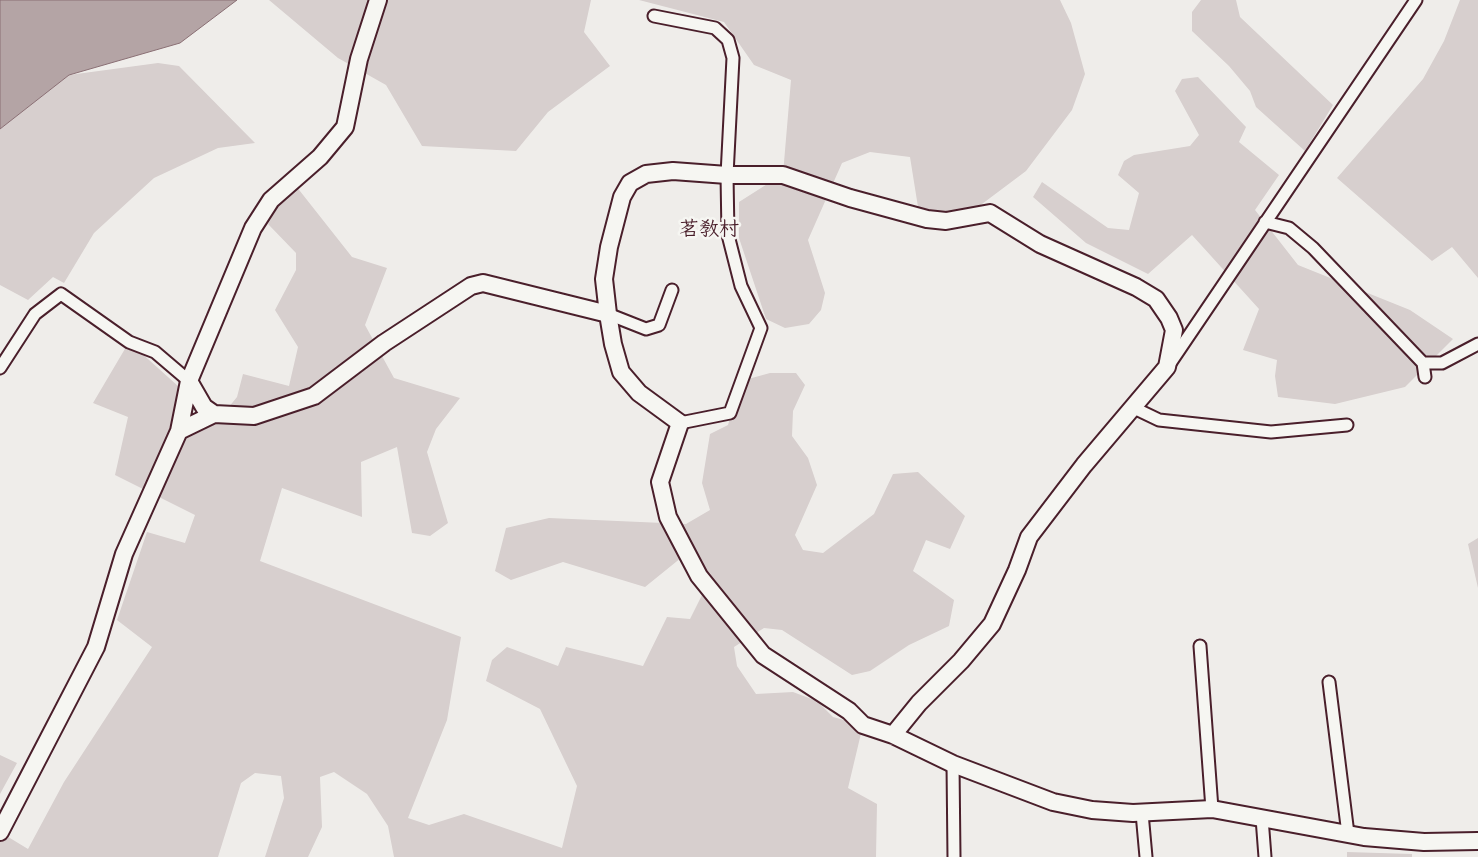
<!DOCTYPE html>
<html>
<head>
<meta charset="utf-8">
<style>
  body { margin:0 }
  canvas { display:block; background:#efedea }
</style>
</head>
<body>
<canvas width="1478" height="857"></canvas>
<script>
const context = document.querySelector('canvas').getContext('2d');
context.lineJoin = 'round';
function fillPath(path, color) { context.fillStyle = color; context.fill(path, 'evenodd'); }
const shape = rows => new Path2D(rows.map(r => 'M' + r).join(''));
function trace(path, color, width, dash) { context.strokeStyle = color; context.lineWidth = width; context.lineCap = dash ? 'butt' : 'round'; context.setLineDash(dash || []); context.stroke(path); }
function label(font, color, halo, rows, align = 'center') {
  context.font = font + ' Pangolin,"LXGW WenKai TC",sans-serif'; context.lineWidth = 5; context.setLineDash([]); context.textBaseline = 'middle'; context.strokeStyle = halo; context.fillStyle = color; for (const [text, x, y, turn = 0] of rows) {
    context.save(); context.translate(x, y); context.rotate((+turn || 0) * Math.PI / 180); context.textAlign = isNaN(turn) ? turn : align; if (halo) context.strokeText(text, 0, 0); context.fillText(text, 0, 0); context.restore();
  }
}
fillPath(shape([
  [269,0,591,0,584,32,610,66,548,112,516,151,422,146,386,85,338,58],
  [639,0,1060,0,1071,23,1085,74,1072,110,1026,171,974,210,935,215,918,207,910,157,870,152,842,163,808,240,825,293,821,310,809,324,785,328,766,319,739,238,739,202,783,174,791,80,754,65,724,22],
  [1201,0,1236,0,1240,17,1333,105,1305,151,1256,107,1250,91,1229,66,1192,31,1192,12],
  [1460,0,1478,0,1478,278,1452,247,1432,261,1337,178,1423,79,1444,41],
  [158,63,179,66,255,143,218,148,154,178,94,233,64,283,53,277,28,300,0,285,0,129,69,75],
  [1198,77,1246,127,1239,142,1279,175,1255,210,1298,265,1410,310,1453,339,1405,387,1335,404,1278,397,1275,376,1277,360,1243,350,1259,309,1192,235,1148,274,1086,243,1033,197,1042,182,1108,228,1129,230,1139,193,1118,175,1124,161,1134,155,1190,146,1199,135,1175,91,1182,79],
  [296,186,352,257,387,268,365,325,394,378,460,398,436,429,427,452,448,523,430,536,412,533,397,447,361,462,362,517,282,488,260,561,461,637,447,720,408,818,429,825,464,814,562,848,577,786,540,709,486,681,492,660,507,647,558,666,566,647,643,666,667,617,690,619,709,581,692,549,645,587,563,562,511,580,495,571,506,528,549,518,686,524,710,510,702,483,710,434,728,425,741,381,770,373,796,373,805,385,793,411,792,436,808,458,817,485,795,535,803,550,823,553,874,514,893,474,918,472,965,516,950,549,926,540,913,571,954,600,949,626,909,645,870,671,852,675,782,630,764,628,734,647,737,666,756,694,793,692,817,701,833,717,863,725,848,788,877,804,876,857,394,857,388,826,367,794,334,772,320,777,322,827,308,857,265,857,284,798,281,776,255,773,241,783,218,857,0,857,0,832,28,849,64,782,152,647,117,620,147,532,185,543,195,515,115,475,128,417,93,403,129,342,178,386,180,391,169,430,186,438,215,424,237,397,243,374,289,386,298,347,275,310,296,270,296,253,268,224,283,198],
  [1478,538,1478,588,1468,544],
  [0,755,17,763,0,794],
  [1347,852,1412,854,1412,857,1347,857]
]), '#d7cfce');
const water = shape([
  [0,0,237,0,180,43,69,75,0,129,0,0]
]);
fillPath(water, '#b4a4a5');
trace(water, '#8a6f74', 1);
const street = shape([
  [654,16,715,28,728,40,733,58,727,175,728,235,741,286,761,328,730,413,680,423],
  [1265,222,1289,228,1313,248,1423,363,1425,377],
  [608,314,646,329,659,325,672,290],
  [1171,362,1416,0],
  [1423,363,1442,363,1478,344],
  [0,368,35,314,61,294,129,342,155,352,189,381],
  [1134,408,1159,420,1271,432,1347,425],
  [1200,646,1212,809],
  [1329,682,1348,834],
  [953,764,954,857],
  [1142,813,1146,857],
  [1262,818,1265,857]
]);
const secondary = shape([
  [608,314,604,279,609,247,622,197,630,183,646,174,673,171,727,175,783,175,850,198,927,219,946,221,990,213,1040,244,1136,287,1156,299,1169,318,1174,330,1167,367,1084,465,1029,537,1017,570,992,624,961,661,919,703,893,735],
  [189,381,204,407,214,414,254,416,314,396,384,343,471,286,483,283,608,314,613,344,621,372,639,393,680,423,660,482,668,517,699,576,763,655,849,711,863,725,893,735,953,764,1053,802,1092,810,1133,813,1212,809,1364,837,1424,842,1478,841],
  [179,431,214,414],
  [0,832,96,647,124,554,179,431,189,381,253,228,271,200,320,157,345,127,359,59,378,0]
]);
trace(street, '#4a1f2b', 15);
trace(secondary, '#4a1f2b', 20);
trace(street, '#f6f6f2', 11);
trace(secondary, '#f6f6f2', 16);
label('20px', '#4a1f2b', '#f6f6f2', [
  ["茗教村",709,230]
]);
</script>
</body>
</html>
